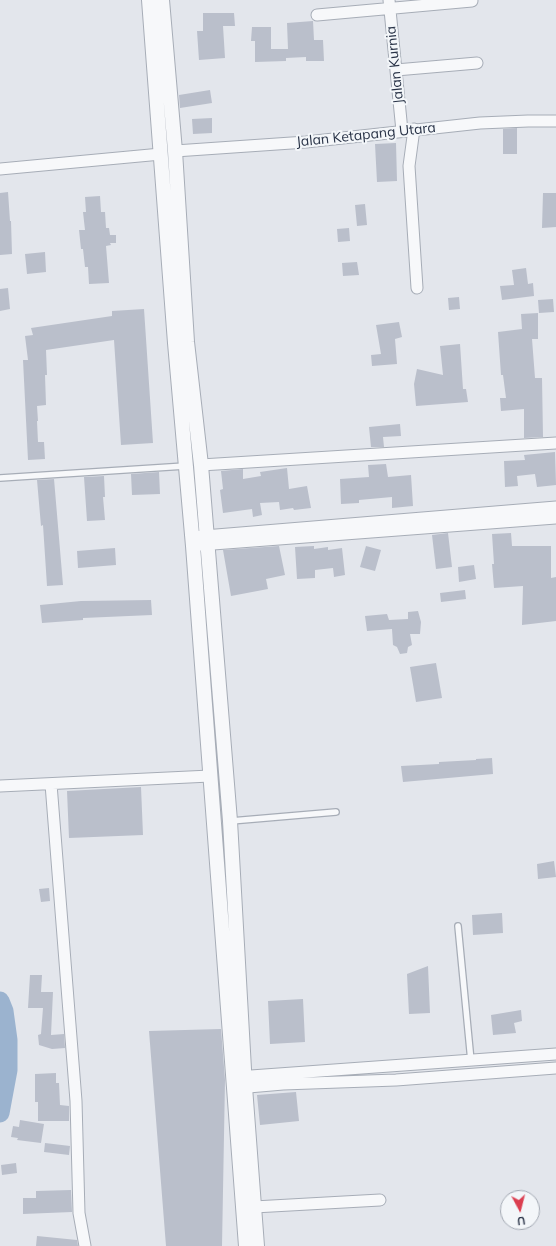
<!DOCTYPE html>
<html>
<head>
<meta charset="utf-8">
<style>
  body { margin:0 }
  #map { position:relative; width:556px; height:1246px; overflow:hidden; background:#e3e6ec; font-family:Mulish,sans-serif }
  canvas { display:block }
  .north { position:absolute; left:500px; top:1190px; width:40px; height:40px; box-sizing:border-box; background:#f3f6f9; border:1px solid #a2a8b2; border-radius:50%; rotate:173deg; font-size:11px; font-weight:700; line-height:16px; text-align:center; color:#293347 }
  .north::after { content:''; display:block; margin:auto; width:14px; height:18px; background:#db3e50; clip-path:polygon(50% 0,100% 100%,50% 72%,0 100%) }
</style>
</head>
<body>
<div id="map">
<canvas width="556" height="1246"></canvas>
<div class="north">U</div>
</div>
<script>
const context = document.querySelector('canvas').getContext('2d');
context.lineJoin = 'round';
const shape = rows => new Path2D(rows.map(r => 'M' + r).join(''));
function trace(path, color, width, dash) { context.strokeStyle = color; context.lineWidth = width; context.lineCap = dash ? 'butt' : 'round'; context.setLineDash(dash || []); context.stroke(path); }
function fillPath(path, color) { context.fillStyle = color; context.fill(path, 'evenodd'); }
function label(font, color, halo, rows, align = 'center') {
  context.font = font + ' Mulish,sans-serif'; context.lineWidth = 4; context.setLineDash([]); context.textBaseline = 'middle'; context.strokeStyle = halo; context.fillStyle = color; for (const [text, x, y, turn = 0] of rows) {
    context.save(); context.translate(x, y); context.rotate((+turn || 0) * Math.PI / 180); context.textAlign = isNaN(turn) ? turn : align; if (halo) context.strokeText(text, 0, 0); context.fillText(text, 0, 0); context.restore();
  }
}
trace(shape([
  [0,1001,4,1011,8,1040,8,1070,0,1113]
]), '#9bb3cf', 19);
fillPath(shape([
  [203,13,234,13,235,26,223,26,225,58,199,60,197,31,203,31],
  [313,21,314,40,323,40,324,61,306,61,306,57,286,58,286,61,255,62,255,41,251,41,252,27,271,27,271,49,288,49,287,23],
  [210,90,212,103,180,108,179,95],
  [212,118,212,133,193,134,192,119],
  [517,128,517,154,503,154,503,129],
  [396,143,397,181,377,182,375,144],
  [8,192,10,221,11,221,12,254,0,255,0,193],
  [543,193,556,193,556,227,542,228],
  [100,196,101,212,105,212,106,228,109,228,110,235,116,235,116,243,110,243,111,245,106,246,109,283,89,284,88,267,85,267,83,249,81,249,79,230,85,230,83,212,86,212,85,197],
  [365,204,367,225,357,226,355,205],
  [349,228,350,241,338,242,337,229],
  [45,252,46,272,27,274,25,254],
  [357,262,359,275,343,276,342,263],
  [526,268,528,284,533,283,534,296,502,300,500,286,514,285,512,270],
  [8,288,10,309,0,311,0,289],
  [459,297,460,309,449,310,448,298],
  [553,299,554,312,539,313,538,300],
  [144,309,153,443,121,445,114,340,46,350,47,375,45,375,46,405,37,406,38,421,37,421,38,442,44,442,45,459,28,460,23,360,28,360,25,336,33,335,31,328,112,316,112,311],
  [538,313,538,339,532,339,535,378,542,378,543,437,524,438,524,409,501,411,500,398,506,398,503,375,501,375,498,332,522,329,521,314],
  [399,322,402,337,395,339,397,364,372,366,371,355,381,354,376,325],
  [460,344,463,389,466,389,468,402,416,406,414,384,417,369,443,375,440,346],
  [400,424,401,436,383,437,384,447,371,447,369,427],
  [555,452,556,485,537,487,535,474,517,476,518,486,505,487,504,461,525,460,524,455],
  [386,464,388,477,411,475,413,506,392,508,392,497,359,500,359,503,341,504,340,479,369,477,368,465],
  [287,468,289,489,307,486,311,508,294,510,293,508,280,510,279,502,260,503,262,515,253,517,252,509,223,513,220,490,223,489,221,471,243,469,243,479,261,476,260,472],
  [159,472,160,494,132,495,131,474],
  [104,476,105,497,103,497,105,520,87,521,84,477],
  [54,479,63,585,47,586,43,525,41,526,37,480],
  [448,533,452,567,436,569,432,535],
  [511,533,512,546,551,546,551,578,556,577,556,621,522,625,523,586,494,588,492,564,494,564,492,534],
  [279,546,285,575,266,579,268,589,231,596,223,550],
  [314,546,314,549,328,547,328,550,342,548,345,575,334,577,333,568,315,570,315,578,297,579,295,547],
  [366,546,381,550,375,571,360,567],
  [115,548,116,565,78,568,77,551],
  [474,565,476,579,459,582,458,567],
  [465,590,466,599,441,602,440,593],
  [151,600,152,615,83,618,83,620,42,623,40,605,81,601],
  [418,611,421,622,420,634,410,634,412,645,408,647,407,653,400,654,397,647,393,645,392,629,367,631,365,616,387,614,389,620,408,619,408,612],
  [436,663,442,698,416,702,410,667],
  [492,758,493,774,403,782,401,766,439,764,439,762,476,760,476,759],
  [141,787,143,835,69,838,67,791],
  [554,861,556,877,538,879,537,864],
  [49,888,50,901,41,902,39,889],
  [502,913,503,933,473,935,472,915],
  [428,966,430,1013,409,1014,407,974],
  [30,975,42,975,41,992,53,992,51,1035,64,1034,65,1048,52,1049,39,1045,38,1035,41,1034,43,1008,28,1008],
  [303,999,305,1042,270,1044,268,1001],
  [521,1010,522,1021,514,1023,516,1033,493,1035,491,1015],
  [221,1029,225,1080,222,1246,166,1246,149,1031],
  [56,1073,56,1083,59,1083,60,1105,69,1106,69,1121,38,1121,38,1102,35,1102,35,1074],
  [296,1092,299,1121,260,1125,257,1095],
  [20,1120,44,1124,41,1143,17,1140,18,1138,11,1137,13,1126,19,1127],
  [45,1143,70,1146,69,1155,44,1152],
  [16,1163,17,1173,2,1175,1,1165],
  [71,1190,72,1212,23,1214,23,1198,36,1198,36,1191],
  [37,1236,77,1240,78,1246,36,1246]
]), '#babfcb');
const service = shape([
  [0,478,185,466],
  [231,821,336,812],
  [458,926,471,1061]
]);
const minor = shape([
  [389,0,402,131],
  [317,15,472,1],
  [396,70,477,63],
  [414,129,409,166,417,288],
  [175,151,306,142,480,123,528,121,556,121],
  [0,169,161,154],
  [201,465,556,443],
  [192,537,556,507],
  [200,545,556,518],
  [51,784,76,1101,79,1213,85,1246],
  [0,786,210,776],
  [237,1077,556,1054],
  [237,1088,283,1084,396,1080,556,1068],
  [254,1207,380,1200]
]);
const tertiary = shape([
  [149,0,175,343,193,546,246,1246],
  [162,0,175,151,187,342,201,465,230,821,245,1087,257,1246]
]);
trace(service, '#a7adb7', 8);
trace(minor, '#a7adb7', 13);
trace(tertiary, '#a7adb7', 16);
trace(service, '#f7f8fa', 5.5);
trace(minor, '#f7f8fa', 11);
trace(tertiary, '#f7f8fa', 14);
label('14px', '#293347', '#f3f6f9', [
  ["Jalan Kurnia",395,65,-96],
  ["Jalan Ketapang Utara",366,135,-6]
]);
</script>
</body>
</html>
